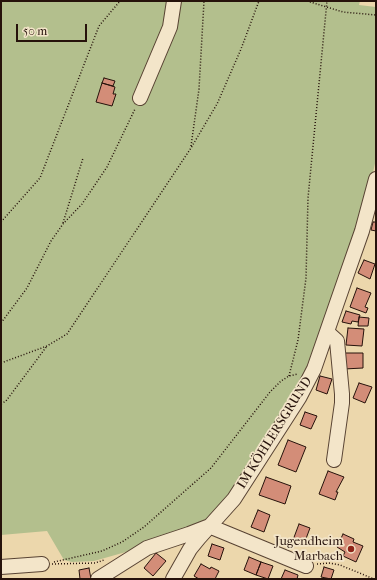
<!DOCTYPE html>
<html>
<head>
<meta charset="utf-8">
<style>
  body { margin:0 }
  #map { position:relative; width:377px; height:580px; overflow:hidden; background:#ecd7ac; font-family:"IM FELL French Canon",serif }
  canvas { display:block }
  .frame { position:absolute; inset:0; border:2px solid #26120b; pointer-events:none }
  .scale { position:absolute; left:16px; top:24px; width:71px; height:18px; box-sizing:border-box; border:2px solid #26120b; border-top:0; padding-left:5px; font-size:12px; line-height:14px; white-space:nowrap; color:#26120b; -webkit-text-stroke:3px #f3e5c9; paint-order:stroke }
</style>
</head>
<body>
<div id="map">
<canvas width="377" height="580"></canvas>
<div class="frame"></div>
<div class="scale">50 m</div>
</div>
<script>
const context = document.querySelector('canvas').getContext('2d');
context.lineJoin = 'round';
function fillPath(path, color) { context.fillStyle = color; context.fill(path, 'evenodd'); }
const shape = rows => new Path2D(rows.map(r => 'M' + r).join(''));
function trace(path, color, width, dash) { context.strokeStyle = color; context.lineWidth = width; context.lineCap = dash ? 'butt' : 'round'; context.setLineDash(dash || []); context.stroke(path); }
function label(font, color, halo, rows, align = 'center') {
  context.font = font + ' "IM FELL French Canon",serif'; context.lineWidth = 3.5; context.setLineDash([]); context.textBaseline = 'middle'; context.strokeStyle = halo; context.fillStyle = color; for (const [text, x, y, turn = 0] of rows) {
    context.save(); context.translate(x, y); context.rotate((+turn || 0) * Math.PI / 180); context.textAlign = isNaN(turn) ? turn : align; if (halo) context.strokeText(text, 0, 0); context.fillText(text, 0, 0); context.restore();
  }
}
fillPath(shape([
  [1,1,360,1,359,5,376,7,376,159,368,195,303,377,294,394,231,495,205,521,133,550,94,561,72,562,64,560,47,531,1,535]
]), '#b3bf8d');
const building = shape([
  [104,78,115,81,113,86,102,83,104,78],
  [102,83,115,87,113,94,116,94,112,106,96,102,102,83],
  [373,222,376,222,376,231,371,230,373,222],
  [364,260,375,264,370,279,358,273,364,260],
  [357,288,371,293,365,307,368,308,366,313,350,307,357,288],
  [346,311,360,315,358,322,352,321,351,324,342,322,346,311],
  [359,317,369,318,368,326,358,326,359,317],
  [348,328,364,329,362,346,346,345,348,328],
  [344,353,363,353,363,368,344,369,344,353],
  [320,376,332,379,327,394,316,390,320,376],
  [359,383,372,387,365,403,353,398,359,383],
  [305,412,317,416,311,429,300,425,305,412],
  [288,440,306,447,296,472,278,465,288,440],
  [328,471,344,477,336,492,338,492,335,500,319,494,328,471],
  [266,477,291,486,285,504,259,495,266,477],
  [258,510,270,515,264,532,251,527,258,510],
  [299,524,310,528,304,544,293,540,299,524],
  [343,534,354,539,353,542,363,546,356,562,343,556,345,552,337,547,343,534],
  [212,544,224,548,220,560,208,556,212,544],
  [156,553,166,561,153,576,144,568,156,553],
  [249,557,261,562,256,575,244,570,249,557],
  [261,562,273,566,268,579,256,575,261,562],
  [201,564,210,569,211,567,219,571,215,579,199,579,194,576,201,564],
  [324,567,334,570,331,579,321,577,324,567],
  [89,568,91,579,80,579,79,570,89,568],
  [285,570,298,575,297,579,281,579,285,570]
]);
fillPath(building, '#d38d78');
trace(building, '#26120b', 1);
const minor = shape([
  [140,98,170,27,174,1],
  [327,332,337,341,342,394,342,403,334,460],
  [209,526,306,566],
  [1,567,42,564],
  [98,579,147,548,189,534,207,527],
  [173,579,190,549,199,538,234,499,299,398,314,369,348,271,362,231,376,179]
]);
trace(minor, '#584333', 16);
trace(shape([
  [307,1,343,12,376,15],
  [191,146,199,89,204,1],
  [1,222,40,178,99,26,120,1],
  [63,223,83,158],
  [1,323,27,288,51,241,63,224,82,204,107,167,135,109],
  [1,363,47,346,67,334,191,148,217,104,241,49,259,1],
  [289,376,298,340,306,278,308,198,327,1],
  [1,404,6,401,47,346],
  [54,562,102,551,122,542,144,527,211,468,270,392,281,381,289,376,298,374],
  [52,564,95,563,104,560],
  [317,564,329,563,340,565,374,579]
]), '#26120b', 1.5, [1, 2]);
trace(minor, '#f3e5c9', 14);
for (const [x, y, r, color] of [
  [351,549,4,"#8f2418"]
]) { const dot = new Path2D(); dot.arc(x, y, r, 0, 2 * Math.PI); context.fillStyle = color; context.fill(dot); trace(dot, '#f3e5c9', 1.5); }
label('13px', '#26120b', '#f3e5c9', [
  ["IM KÖHLERSGRUND",275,433,-58]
]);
label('13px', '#26120b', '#f3e5c9', [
  ["Jugendheim",343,542],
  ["Marbach",343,557]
], 'right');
</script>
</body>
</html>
